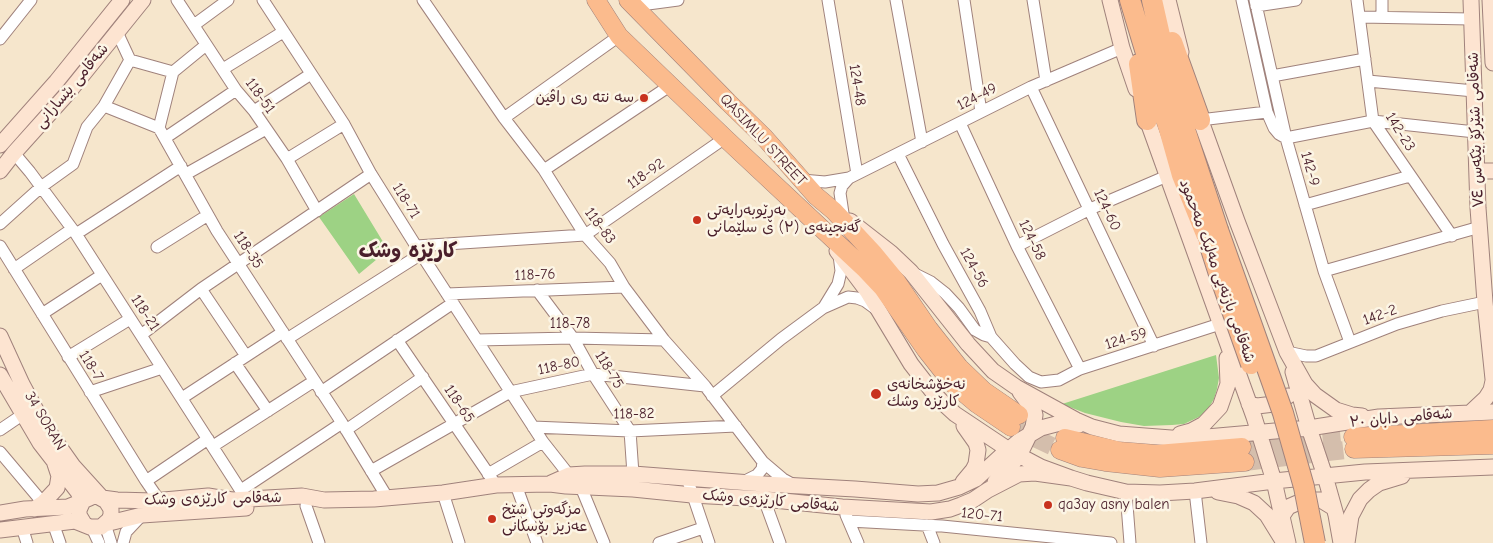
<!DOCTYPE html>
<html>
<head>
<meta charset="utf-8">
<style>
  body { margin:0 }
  canvas { display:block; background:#f6e6cc }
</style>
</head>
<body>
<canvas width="1493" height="543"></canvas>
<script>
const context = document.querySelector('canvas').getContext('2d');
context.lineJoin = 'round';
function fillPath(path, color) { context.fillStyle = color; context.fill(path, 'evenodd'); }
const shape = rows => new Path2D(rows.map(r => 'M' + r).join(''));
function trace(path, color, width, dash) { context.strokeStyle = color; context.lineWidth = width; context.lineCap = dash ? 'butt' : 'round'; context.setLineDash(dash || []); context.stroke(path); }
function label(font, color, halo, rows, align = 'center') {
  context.font = font + ' "Comic Neue","Playpen Sans Arabic",sans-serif'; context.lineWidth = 5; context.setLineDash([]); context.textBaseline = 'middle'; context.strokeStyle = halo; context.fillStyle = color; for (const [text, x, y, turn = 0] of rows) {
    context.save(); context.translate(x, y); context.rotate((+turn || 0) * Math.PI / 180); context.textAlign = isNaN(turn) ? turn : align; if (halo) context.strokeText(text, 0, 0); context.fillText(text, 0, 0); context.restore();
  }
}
fillPath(shape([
  [354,194,388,250,359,274,319,217],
  [1216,355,1219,378,1217,389,1214,399,1208,409,1201,416,1184,424,1172,425,1144,426,1121,422,1085,413,1062,404]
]), '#9dd284');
trace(shape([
  [1011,427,1060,450],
  [1242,447,1353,437],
  [1245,462,1354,449]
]), '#d4beac', 18, [18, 9]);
const street = shape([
  [177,0,236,90,254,111,287,159,317,211],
  [263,0,344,124,371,174,416,246,543,442,569,475,581,487,604,543],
  [423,0,504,118,544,170,585,235,610,263,624,287,664,340,705,386,763,462,783,479,794,485],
  [828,0,857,174],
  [896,0,922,142],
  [964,0,981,112],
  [1033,0,1046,81],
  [1242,0,1267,112,1274,128,1279,134,1286,138,1373,121,1475,132],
  [1255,0,1286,138,1324,271,1350,342],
  [1357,0,1373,121,1452,236],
  [1382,0,1382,17],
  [633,6,678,0],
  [1256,6,1296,0],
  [1360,17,1471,19],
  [194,25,228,0],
  [117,32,130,60,173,72,159,128,217,231,342,423,387,497],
  [0,39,31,0],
  [223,69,283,32],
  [173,72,206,45],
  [1272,76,1365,59],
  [1368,81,1474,91],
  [1031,87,1154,346],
  [104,106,159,128],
  [254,111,311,74],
  [504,118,619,36],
  [1200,120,1267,112],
  [960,123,1017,246,1080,369],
  [165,138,236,90],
  [14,153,30,172,76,234,243,494],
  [898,154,943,244,980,311,991,337,1015,364,1029,377,1041,382,1059,380,1080,369,1220,324],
  [287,159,344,124],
  [544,170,671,85],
  [186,174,266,129],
  [802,180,825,182,849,178,1031,87,1122,48],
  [1305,205,1410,176],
  [844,220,840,193,842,186,849,178],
  [0,224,41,187,73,164,87,127,104,106,130,60],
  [76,234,181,166],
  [0,246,146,481,159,500],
  [416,246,585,235,725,138],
  [1017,246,1090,209,1167,176],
  [157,247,208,215],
  [14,269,72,229],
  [1324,271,1480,227],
  [913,273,931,282,945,293,959,308,975,330,984,335,991,337],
  [201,289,246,356],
  [537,290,573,338,593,374,630,431,633,474],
  [447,294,624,287],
  [824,307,838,284,841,271,839,255],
  [42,314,102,275],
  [141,335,201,289,371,174],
  [287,339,421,254],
  [397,340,496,485],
  [477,340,573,338,664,340],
  [1287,352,1306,356,1316,356,1397,324,1442,311,1485,302],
  [68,357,130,319],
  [235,363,268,411],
  [90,392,162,368],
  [321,392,453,303],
  [712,396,781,339,823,308,848,297,857,298,865,301,876,309],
  [182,398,283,332],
  [533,427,630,431,736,426],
  [0,430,22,415],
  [346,430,423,377],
  [213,446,314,381],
  [0,452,43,503],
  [371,471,510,392,593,374,705,386],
  [488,474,543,442],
  [687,478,709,543],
  [146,481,208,439],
  [743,482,757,475,762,469,763,462],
  [516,485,537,543],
  [241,490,342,423],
  [1195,491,1201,543],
  [1126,492,1130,543],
  [443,493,459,543],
  [764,499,780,543],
  [306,506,319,543],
  [846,515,858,543],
  [849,521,942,526,1111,543],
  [53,523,60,543],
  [105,524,111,543],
  [927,525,934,543],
  [22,527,27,543],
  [92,528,99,543],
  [123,543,126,532,142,515],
  [659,543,703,528]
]);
const secondary = shape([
  [1110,0,1122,48,1136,89],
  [1168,0,1181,52],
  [1471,0,1478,208,1485,302,1493,379],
  [1490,0,1493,63],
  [1197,110,1237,221,1287,352,1305,384,1315,395,1336,410,1352,415,1362,416],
  [1144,111,1254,417,1274,481,1288,543],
  [0,145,56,82,122,0],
  [0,171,14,153,68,93,143,0],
  [1477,171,1493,171],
  [850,221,891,253,911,272,968,344,993,371,1016,387,1076,420,1092,427,1119,434,1184,439,1309,428,1379,417,1493,412],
  [837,251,867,291,911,364,932,391,943,403,955,414,1009,450,1041,467,1071,478,1087,483,1126,492,1160,493,1195,491,1274,481,1365,472,1493,467],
  [0,336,22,384,44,425,73,466,102,498,117,500,153,501,208,496,232,500,302,496,324,500,374,499,443,493,496,485,550,484,566,486,633,489,692,495,764,499,842,507,931,512,950,509,961,505,973,500,988,490,1019,474,1035,473,1071,478],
  [1293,372,1309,428,1325,476,1336,515,1341,543],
  [0,375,40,443,78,492,83,501,68,507,25,509,0,513],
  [1249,404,1257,406,1274,404,1288,396],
  [1470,413,1486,398,1491,390,1493,381],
  [1180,434,1191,431,1204,424,1220,407,1228,384,1227,358],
  [963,482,973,470,976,464,978,450,976,443,964,426],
  [995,482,1019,456,1033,427,1035,415,1034,411,1020,392],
  [551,483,569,475,585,474,633,474,764,484,855,489,918,494,938,493,959,487,976,479,1001,456,1019,441,1041,428,1060,423,1079,425],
  [1218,492,1238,496,1254,503,1267,515,1283,541],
  [34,509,43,503,57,488,59,476,55,464],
  [1282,516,1288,507,1304,500,1321,500,1334,508],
  [105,524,142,515,246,508],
  [0,530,75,521,90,527,101,527,109,520,111,515,111,509,106,501,97,496,92,497,83,501,79,510,79,515,85,525],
  [1347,543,1351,516,1360,499,1369,490,1379,483,1402,476]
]);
const primary = shape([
  [596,0,619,36,725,138,866,270,883,288,926,350,952,383,977,404,1011,427],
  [628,0,728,102,764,137,816,196,834,211,874,254,897,282,929,329,959,367,984,391,1019,415],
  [1353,437,1493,429],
  [1065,438,1120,451,1157,454,1242,447],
  [1354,449,1493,445],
  [1060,450,1082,458,1105,462,1160,468,1245,462]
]);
const highway = shape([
  [1130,0,1169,129,1182,175,1206,234],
  [1152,0,1173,93,1218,230],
  [1172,42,1200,120],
  [1139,64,1147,120]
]);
trace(street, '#a0827c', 13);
trace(secondary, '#a0827c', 17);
trace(primary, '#a0827c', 19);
trace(highway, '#a0827c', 22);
trace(street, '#fff', 11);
trace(secondary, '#fde4d1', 15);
trace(primary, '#fbbb8d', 18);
trace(highway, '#fbbb8d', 20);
const highwayBridge = shape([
  [1218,230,1283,413,1304,487,1315,543],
  [1209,243,1218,271,1251,364]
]);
trace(highwayBridge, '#a0827c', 22, []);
trace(highwayBridge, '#fbbb8d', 20);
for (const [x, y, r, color] of [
  [644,98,5,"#c8321e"],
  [697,220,5,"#c8321e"],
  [876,394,6,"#c8321e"],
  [1048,505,5,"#c8321e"],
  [492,519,5,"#c8321e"]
]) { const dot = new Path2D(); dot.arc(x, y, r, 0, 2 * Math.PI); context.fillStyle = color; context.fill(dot); trace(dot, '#fcf5e5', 2); }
label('15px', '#4a1f2b', '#fcf5e5', [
  ["124-48",857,85,81],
  ["شەقامی بێسارانی",72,86,-50],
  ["118-51",260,96,54],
  ["124-49",977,97,-27],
  ["شەقامی شێرکۆ بێکەس ٧٤",1476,130,-92],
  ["142-23",1400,132,58],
  ["QASIMLU STREET",763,140,47],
  ["142-9",1310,169,74],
  ["118-92",646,174,-35],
  ["118-71",406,201,58],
  ["124-60",1107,210,65],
  ["118-83",600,226,53],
  ["124-58",1032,240,64],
  ["118-35",248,250,57],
  ["124-56",974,268,61],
  ["شەقامی بازنەیی مەلیک مەحمود",1217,271,70],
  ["118-76",535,275,-2],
  ["118-21",145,313,57],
  ["142-2",1380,315,-20],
  ["118-78",570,324],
  ["124-59",1126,339,-17],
  ["118-7",91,366,58],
  ["118-80",559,366,-12],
  ["118-75",609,370,59],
  ["118-65",459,404,56],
  ["118-82",634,414,-1],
  ["شەقامی دابان ٣٠",1401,418,-5],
  ["34 SORAN",45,421,59],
  ["شەقامی کارێزەی وشک",213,499,-1],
  ["شەقامی کارێزەی وشک",771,501,5],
  ["120-71",982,515,6]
]);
label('15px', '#4a1f2b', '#fcf5e5', [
  ["سه نته رى راڤين",634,98,"right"],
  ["بەڕێوبەرایەتی",707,211],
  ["گەنجینەی (۲) ی سلێمانی",707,228],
  ["نەخۆشخانەی",887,385],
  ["کارێزە وشك",887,402],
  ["qa3ay asny balen",1058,505],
  ["مزگەوتی شێخ",502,510],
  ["عەزیز بۆسکانی",502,527]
], 'left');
label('bold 20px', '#4a1f2b', '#fcf5e5', [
  ["کارێزە وشک",408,251]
]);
</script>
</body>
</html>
